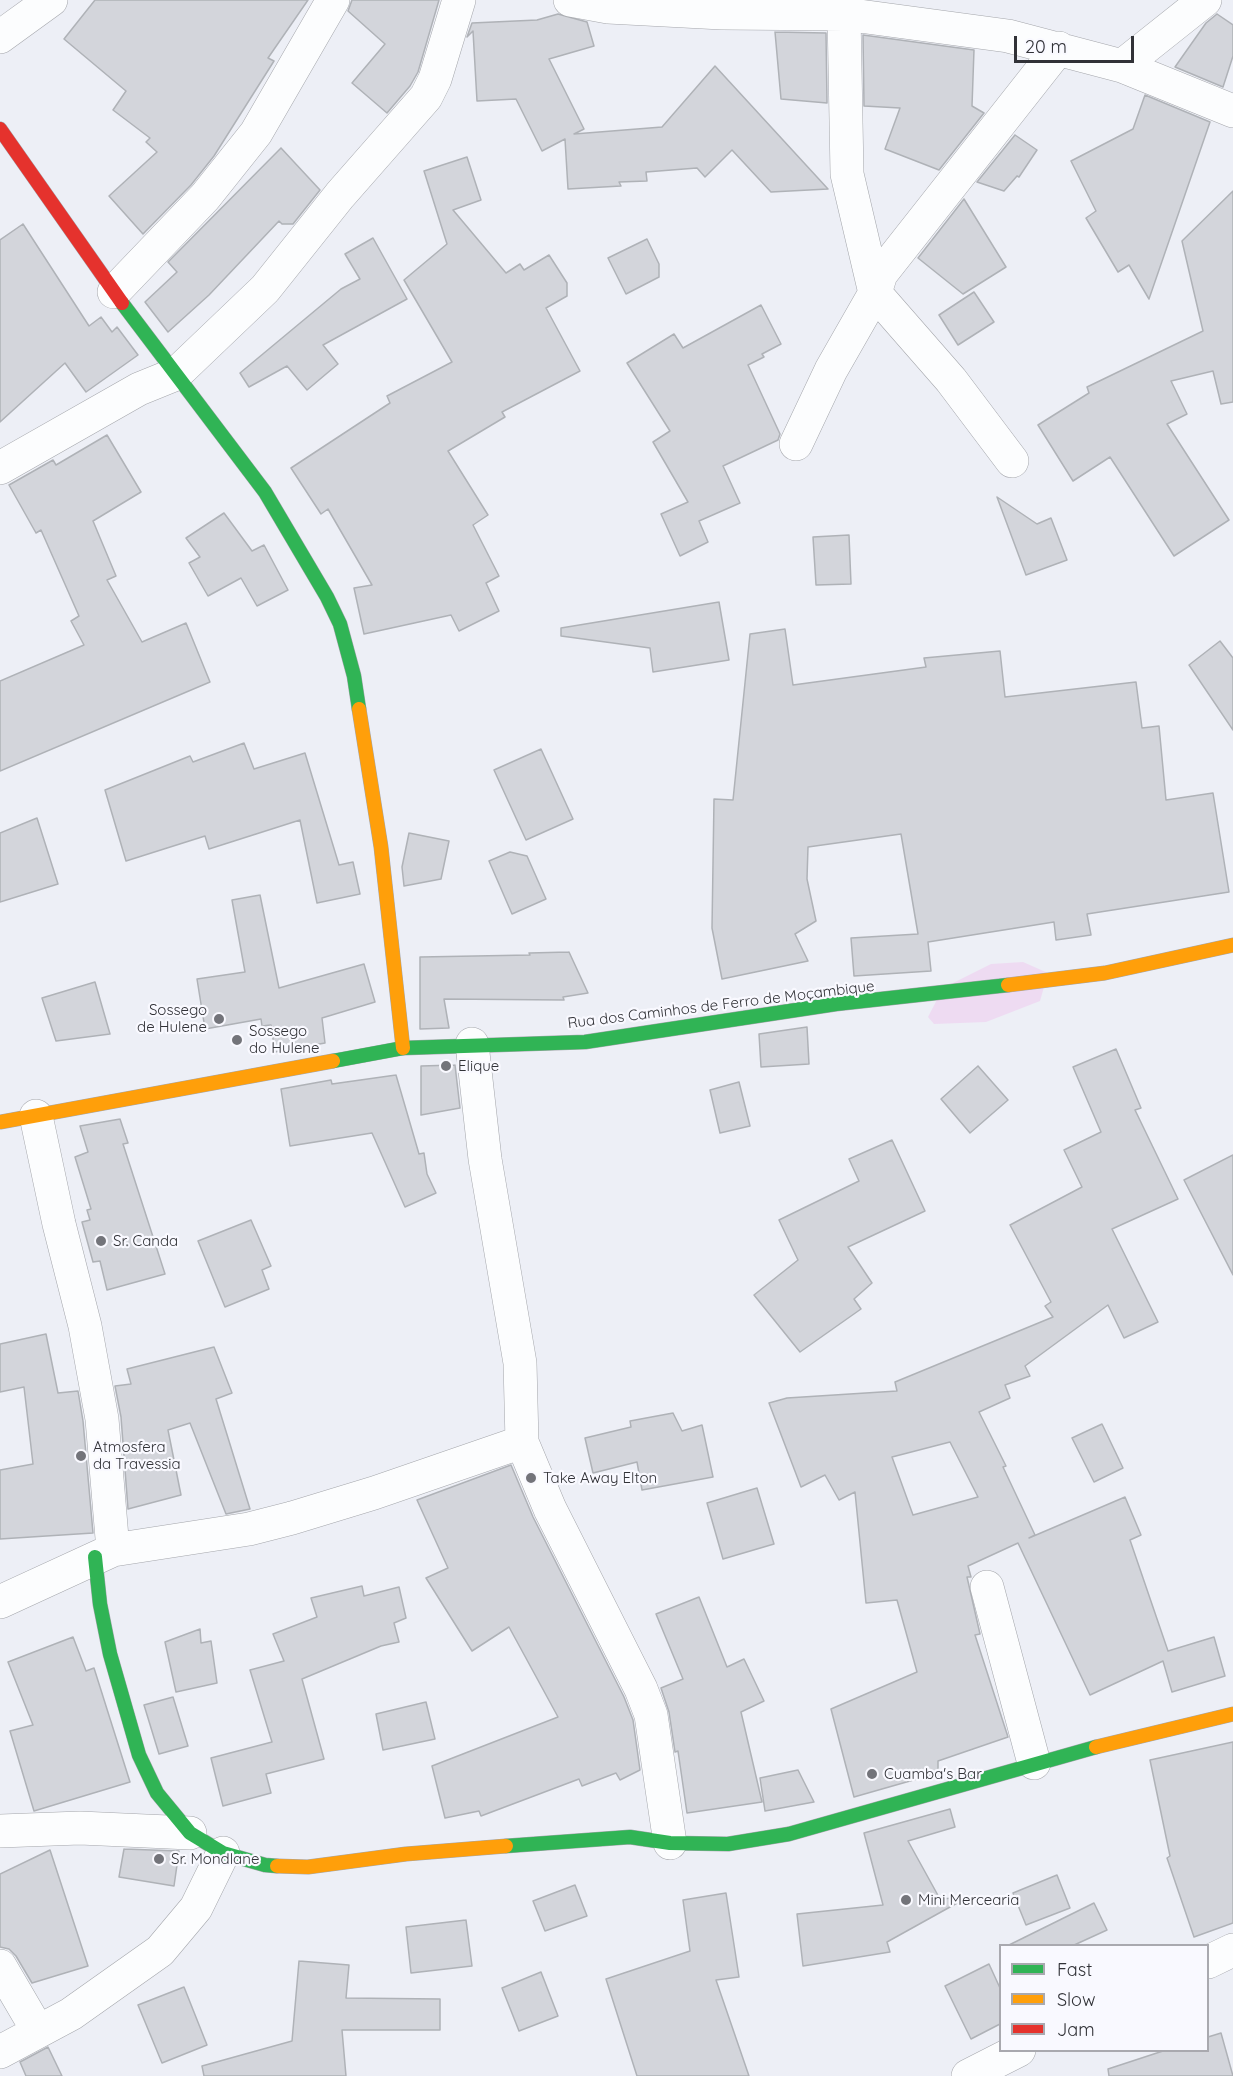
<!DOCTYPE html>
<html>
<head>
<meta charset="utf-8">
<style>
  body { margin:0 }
  #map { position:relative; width:1233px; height:2076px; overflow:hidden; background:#edeff6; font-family:Quicksand,sans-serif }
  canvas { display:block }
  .legend { position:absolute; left:999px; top:1944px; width:210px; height:108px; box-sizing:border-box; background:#f9f9ff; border:2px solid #a9a9af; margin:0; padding:8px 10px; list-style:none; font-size:18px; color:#313237 }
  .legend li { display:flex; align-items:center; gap:12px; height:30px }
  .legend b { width:30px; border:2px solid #a9a9af }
  .scale { position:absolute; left:1014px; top:36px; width:120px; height:27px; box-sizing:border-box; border:3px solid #313237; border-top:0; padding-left:8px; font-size:18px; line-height:21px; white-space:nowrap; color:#313237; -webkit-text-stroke:4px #f9f9ff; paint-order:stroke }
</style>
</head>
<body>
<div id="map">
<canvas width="1233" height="2076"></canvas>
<ul class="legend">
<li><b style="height:8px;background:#30b455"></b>Fast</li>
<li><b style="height:8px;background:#ff9f0a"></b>Slow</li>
<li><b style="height:8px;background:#e5322d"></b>Jam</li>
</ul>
<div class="scale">20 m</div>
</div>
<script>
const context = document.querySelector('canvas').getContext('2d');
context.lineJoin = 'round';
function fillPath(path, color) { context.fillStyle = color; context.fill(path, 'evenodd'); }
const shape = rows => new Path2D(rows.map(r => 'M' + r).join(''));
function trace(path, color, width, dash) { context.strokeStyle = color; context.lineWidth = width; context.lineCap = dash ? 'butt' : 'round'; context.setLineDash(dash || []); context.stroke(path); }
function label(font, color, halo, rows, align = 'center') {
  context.font = font + ' Quicksand,sans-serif'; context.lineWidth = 4.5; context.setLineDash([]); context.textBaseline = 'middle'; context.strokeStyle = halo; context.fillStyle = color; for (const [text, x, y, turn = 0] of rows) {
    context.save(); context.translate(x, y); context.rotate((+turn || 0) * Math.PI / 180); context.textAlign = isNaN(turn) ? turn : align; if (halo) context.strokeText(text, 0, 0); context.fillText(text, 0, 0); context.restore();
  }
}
fillPath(shape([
  [1023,962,1048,973,1040,1001,986,1022,934,1024,928,1017,943,988,991,964]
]), '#eedbf2');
const building = shape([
  [95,0,308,0,268,58,274,61,214,156,191,185,143,234,109,196,157,152,146,142,150,138,113,110,126,91,64,39,95,0],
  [352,0,439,0,418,72,410,86,387,113,352,83,385,44,348,11,352,0],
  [558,14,587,22,594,46,549,59,584,129,574,134,662,127,715,66,828,189,771,192,732,150,705,177,697,168,646,172,647,181,619,182,621,186,568,189,565,139,542,151,516,99,477,101,473,31,467,37,472,23,537,20,558,14],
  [1217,14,1233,25,1233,56,1223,87,1175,67,1206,23,1217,14],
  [775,32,826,33,827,103,781,99,775,32],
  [863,35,974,50,972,106,984,113,939,170,885,149,900,108,864,106,863,35],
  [1145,95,1210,122,1149,299,1129,265,1118,272,1086,218,1096,211,1071,161,1133,129,1145,95],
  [1015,135,1037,150,1019,177,1017,176,1004,191,977,182,1015,135],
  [281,148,320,190,293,224,282,224,279,221,209,295,168,332,145,302,177,272,168,262,281,148],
  [467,157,481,200,453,210,506,273,520,264,524,270,549,255,567,283,567,296,546,308,580,371,502,412,505,417,448,451,488,515,473,525,499,576,486,583,499,611,459,631,451,615,364,634,354,588,372,585,328,509,321,514,291,468,390,403,387,396,452,362,404,280,447,244,424,171,467,157],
  [1233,191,1233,402,1221,404,1213,371,1171,381,1187,414,1167,424,1229,520,1174,556,1110,457,1073,481,1038,425,1089,393,1087,387,1203,331,1182,241,1233,191],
  [964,199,1006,267,963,294,918,258,964,199],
  [23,224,89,326,101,317,112,332,117,327,138,355,86,392,65,363,0,422,0,240,23,224],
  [373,238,407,299,323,345,338,364,307,390,287,366,249,387,240,373,341,289,360,279,345,254,373,238],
  [647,239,659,264,659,277,626,294,608,258,647,239],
  [974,292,994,322,958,345,939,315,974,292],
  [761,305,781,344,762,354,764,357,748,365,780,434,778,440,723,466,740,503,699,521,708,542,680,556,661,514,688,502,653,442,670,431,627,363,674,334,683,348,761,305],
  [107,435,141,492,93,521,116,576,107,580,142,642,186,623,210,682,0,771,0,681,84,645,71,621,79,616,41,530,36,533,9,485,53,460,56,465,107,435],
  [997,497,1037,524,1051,518,1067,560,1026,575,997,497],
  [224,513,252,551,264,545,288,590,257,606,241,578,208,596,189,563,200,557,186,538,224,513],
  [849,535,851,584,816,585,813,537,849,535],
  [719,602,729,660,653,672,650,648,561,636,561,628,719,602],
  [785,629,793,685,926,667,924,658,1000,651,1005,697,1136,682,1142,728,1159,726,1166,800,1213,793,1229,892,1087,914,1091,935,1056,940,1054,922,928,942,931,971,854,976,851,938,918,934,901,834,808,847,807,879,816,921,795,934,808,961,722,979,712,928,714,799,733,800,750,634,785,629],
  [1220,641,1233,658,1233,730,1189,665,1220,641],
  [244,743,254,769,305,753,339,865,353,862,360,894,317,903,300,820,209,849,205,836,126,861,105,790,190,756,193,762,244,743],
  [541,749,573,819,526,840,494,770,541,749],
  [37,818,58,884,0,902,0,833,37,818],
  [409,833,449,841,441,879,404,886,402,867,409,833],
  [510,852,527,856,546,899,512,914,489,861,510,852],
  [260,895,279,988,364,964,375,1002,322,1018,325,1043,275,1052,271,1025,262,1026,261,1019,205,1029,197,979,245,972,232,900,260,895],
  [569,952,588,993,563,997,564,1000,444,999,449,1028,420,1029,420,957,530,955,529,953,569,952],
  [95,982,110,1034,56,1041,42,998,95,982],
  [807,1027,809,1064,761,1067,759,1034,807,1027],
  [1116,1049,1141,1108,1135,1110,1178,1199,1112,1229,1158,1322,1124,1338,1108,1305,1025,1366,1030,1376,1005,1385,1010,1398,979,1412,1006,1466,1003,1467,1035,1535,1029,1538,1125,1497,1141,1535,1130,1540,1168,1651,1214,1637,1225,1676,1172,1692,1163,1661,1090,1695,1018,1543,968,1566,971,1577,967,1577,980,1634,975,1635,1008,1737,938,1761,938,1773,854,1797,831,1709,917,1672,897,1600,866,1603,855,1492,839,1500,825,1475,801,1487,769,1403,787,1398,897,1391,895,1382,1053,1317,1045,1306,1051,1302,1010,1225,1082,1187,1064,1150,1101,1132,1073,1067,1116,1049],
  [950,1442,978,1497,913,1515,892,1457,950,1442],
  [455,1065,460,1108,421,1115,421,1066,455,1065],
  [978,1066,1008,1100,970,1133,941,1099,978,1066],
  [396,1075,419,1154,424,1153,427,1174,436,1193,405,1207,372,1133,290,1146,281,1089,331,1080,332,1084,396,1075],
  [739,1082,750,1126,720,1133,710,1090,739,1082],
  [120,1119,128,1143,123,1144,165,1274,107,1290,100,1261,93,1262,82,1222,90,1220,87,1210,91,1209,75,1157,88,1152,80,1126,120,1119],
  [892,1140,925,1211,848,1247,872,1283,854,1299,861,1309,800,1352,754,1295,798,1260,779,1220,859,1181,849,1159,892,1140],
  [1233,1155,1233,1275,1184,1180,1233,1155],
  [251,1220,271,1266,262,1270,269,1289,225,1307,198,1241,251,1220],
  [46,1334,58,1393,78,1391,83,1421,93,1533,0,1539,0,1470,33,1464,24,1387,0,1392,0,1344,46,1334],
  [214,1347,232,1393,216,1399,250,1509,226,1514,190,1423,168,1430,181,1495,128,1509,121,1417,115,1386,131,1384,127,1369,214,1347],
  [673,1413,682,1431,702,1425,713,1477,642,1490,637,1462,593,1473,585,1438,631,1427,630,1421,673,1413],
  [1102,1424,1123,1468,1094,1482,1072,1438,1102,1424],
  [511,1465,533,1517,624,1697,633,1720,640,1770,620,1780,616,1773,582,1786,579,1779,481,1816,479,1811,445,1818,432,1766,558,1717,509,1627,472,1651,426,1578,448,1568,417,1500,511,1465],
  [757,1488,774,1544,723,1559,707,1503,757,1488],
  [362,1586,364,1596,399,1587,406,1618,394,1623,399,1642,381,1646,302,1679,324,1759,266,1774,271,1793,223,1806,211,1758,272,1742,250,1670,284,1661,273,1634,317,1617,311,1598,362,1586],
  [699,1597,727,1667,744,1659,764,1701,741,1712,762,1802,687,1813,678,1751,675,1752,669,1712,661,1688,683,1679,656,1614,699,1597],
  [200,1629,201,1643,211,1641,217,1683,176,1692,165,1642,200,1629],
  [73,1637,86,1671,94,1668,130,1782,34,1811,10,1731,33,1725,8,1662,73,1637],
  [173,1697,188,1746,159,1754,144,1705,173,1697],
  [426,1702,435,1739,383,1750,376,1714,426,1702],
  [1233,1742,1233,1923,1194,1937,1167,1858,1170,1856,1150,1760,1233,1742],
  [798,1770,814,1802,765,1811,760,1778,798,1770],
  [950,1809,955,1827,908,1841,940,1899,968,1897,887,1942,890,1952,803,1966,797,1914,883,1905,864,1833,950,1809],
  [124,1849,179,1851,174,1886,119,1877,124,1849],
  [50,1850,88,1966,32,1983,16,1956,9,1949,0,1947,0,1874,50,1850],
  [1057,1875,1070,1908,1026,1925,1013,1893,1057,1875],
  [575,1885,587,1916,545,1931,533,1901,575,1885],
  [726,1893,739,1977,716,1980,749,2076,637,2076,606,1979,690,1951,683,1900,726,1893],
  [1094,1903,1107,1930,1072,1946,1007,1946,1094,1903],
  [466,1920,472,1966,411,1973,406,1927,466,1920],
  [299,1961,349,1965,346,1998,440,1999,440,2030,342,2030,346,2076,204,2076,202,2066,292,2041,299,1961],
  [989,1964,1000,1988,1000,2024,971,2039,945,1986,989,1964],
  [541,1972,558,2016,519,2031,502,1988,541,1972],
  [184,1987,207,2045,162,2063,138,2005,184,1987],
  [1221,2033,1233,2076,1109,2076,1108,2069,1166,2050,1208,2050,1208,2037,1221,2033],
  [48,2047,62,2076,26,2076,20,2062,48,2047]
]);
fillPath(building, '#d3d5db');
trace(building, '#afb2b7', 1.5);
const street = shape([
  [570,0,608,7,722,13,844,14,1008,36,1122,66,1233,111],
  [844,14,847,174,875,293,951,380,1012,461],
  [0,37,51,0],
  [1122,66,1205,0],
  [114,292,205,197,256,133,333,0],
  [796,444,831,370,875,293,881,274,1059,48],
  [0,468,139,389,176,374,265,289,340,195,426,97,435,79,459,0],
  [472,1044,485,1159,520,1363,522,1442,550,1509,641,1689,651,1715,670,1843],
  [36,1116,59,1224,85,1326,102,1419,113,1550],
  [987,1587,1034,1763],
  [0,1602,113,1550,249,1529,292,1518,374,1493,522,1442],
  [0,1831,80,1828,190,1833],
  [1208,1962,1233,1950],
  [0,1966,38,2031],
  [0,2052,71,2014,160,1951,196,1908,223,1853],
  [968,2076,1019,2050]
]);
const fast = shape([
  [122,303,265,492,327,597,340,624,354,676,359,709],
  [333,1061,403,1048,585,1042,836,1004,1008,985],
  [95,1557,100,1604,110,1654,139,1755,157,1793,190,1833,223,1853,265,1865,277,1866],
  [506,1846,630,1837,670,1843,728,1844,789,1834,1096,1747]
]);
const slow = shape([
  [359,709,381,847,403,1048],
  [1008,985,1105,973,1233,945],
  [0,1122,333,1061],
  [1096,1747,1233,1714],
  [277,1866,308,1867,406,1854,506,1846]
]);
const jam = shape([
  [0,129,122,303]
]);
trace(street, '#a4a6ab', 34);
trace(fast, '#a4a6ab', 15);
trace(slow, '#a4a6ab', 15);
trace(jam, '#a4a6ab', 15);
trace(street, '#fcfdfe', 33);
trace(fast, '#30b455', 14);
trace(slow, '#ff9f0a', 14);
trace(jam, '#e5322d', 14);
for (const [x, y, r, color] of [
  [219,1019,6,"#73747a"],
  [237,1040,6,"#73747a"],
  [446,1066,6,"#73747a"],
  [101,1241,6,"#73747a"],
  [81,1456,6,"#73747a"],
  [531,1478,6,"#73747a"],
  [872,1774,6,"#73747a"],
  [159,1859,6,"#73747a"],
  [906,1900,6,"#73747a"]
]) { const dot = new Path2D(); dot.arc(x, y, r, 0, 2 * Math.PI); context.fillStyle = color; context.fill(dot); trace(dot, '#f9f9ff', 2); }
label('15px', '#313237', '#f9f9ff', [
  ["Rua dos Caminhos de Ferro de Moçambique",721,1005,-7]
]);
label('15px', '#313237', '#f9f9ff', [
  ["Sossego",207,1010,"right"],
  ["de Hulene",207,1027,"right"],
  ["Sossego",249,1031],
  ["do Hulene",249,1048],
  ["Elique",458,1066],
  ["Sr. Canda",113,1241],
  ["Atmosfera",93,1447],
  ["da Travessia",93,1464],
  ["Take Away Elton",543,1478],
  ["Cuamba's Bar",884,1774],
  ["Sr. Mondlane",171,1859],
  ["Mini Mercearia",918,1900]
], 'left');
</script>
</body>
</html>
